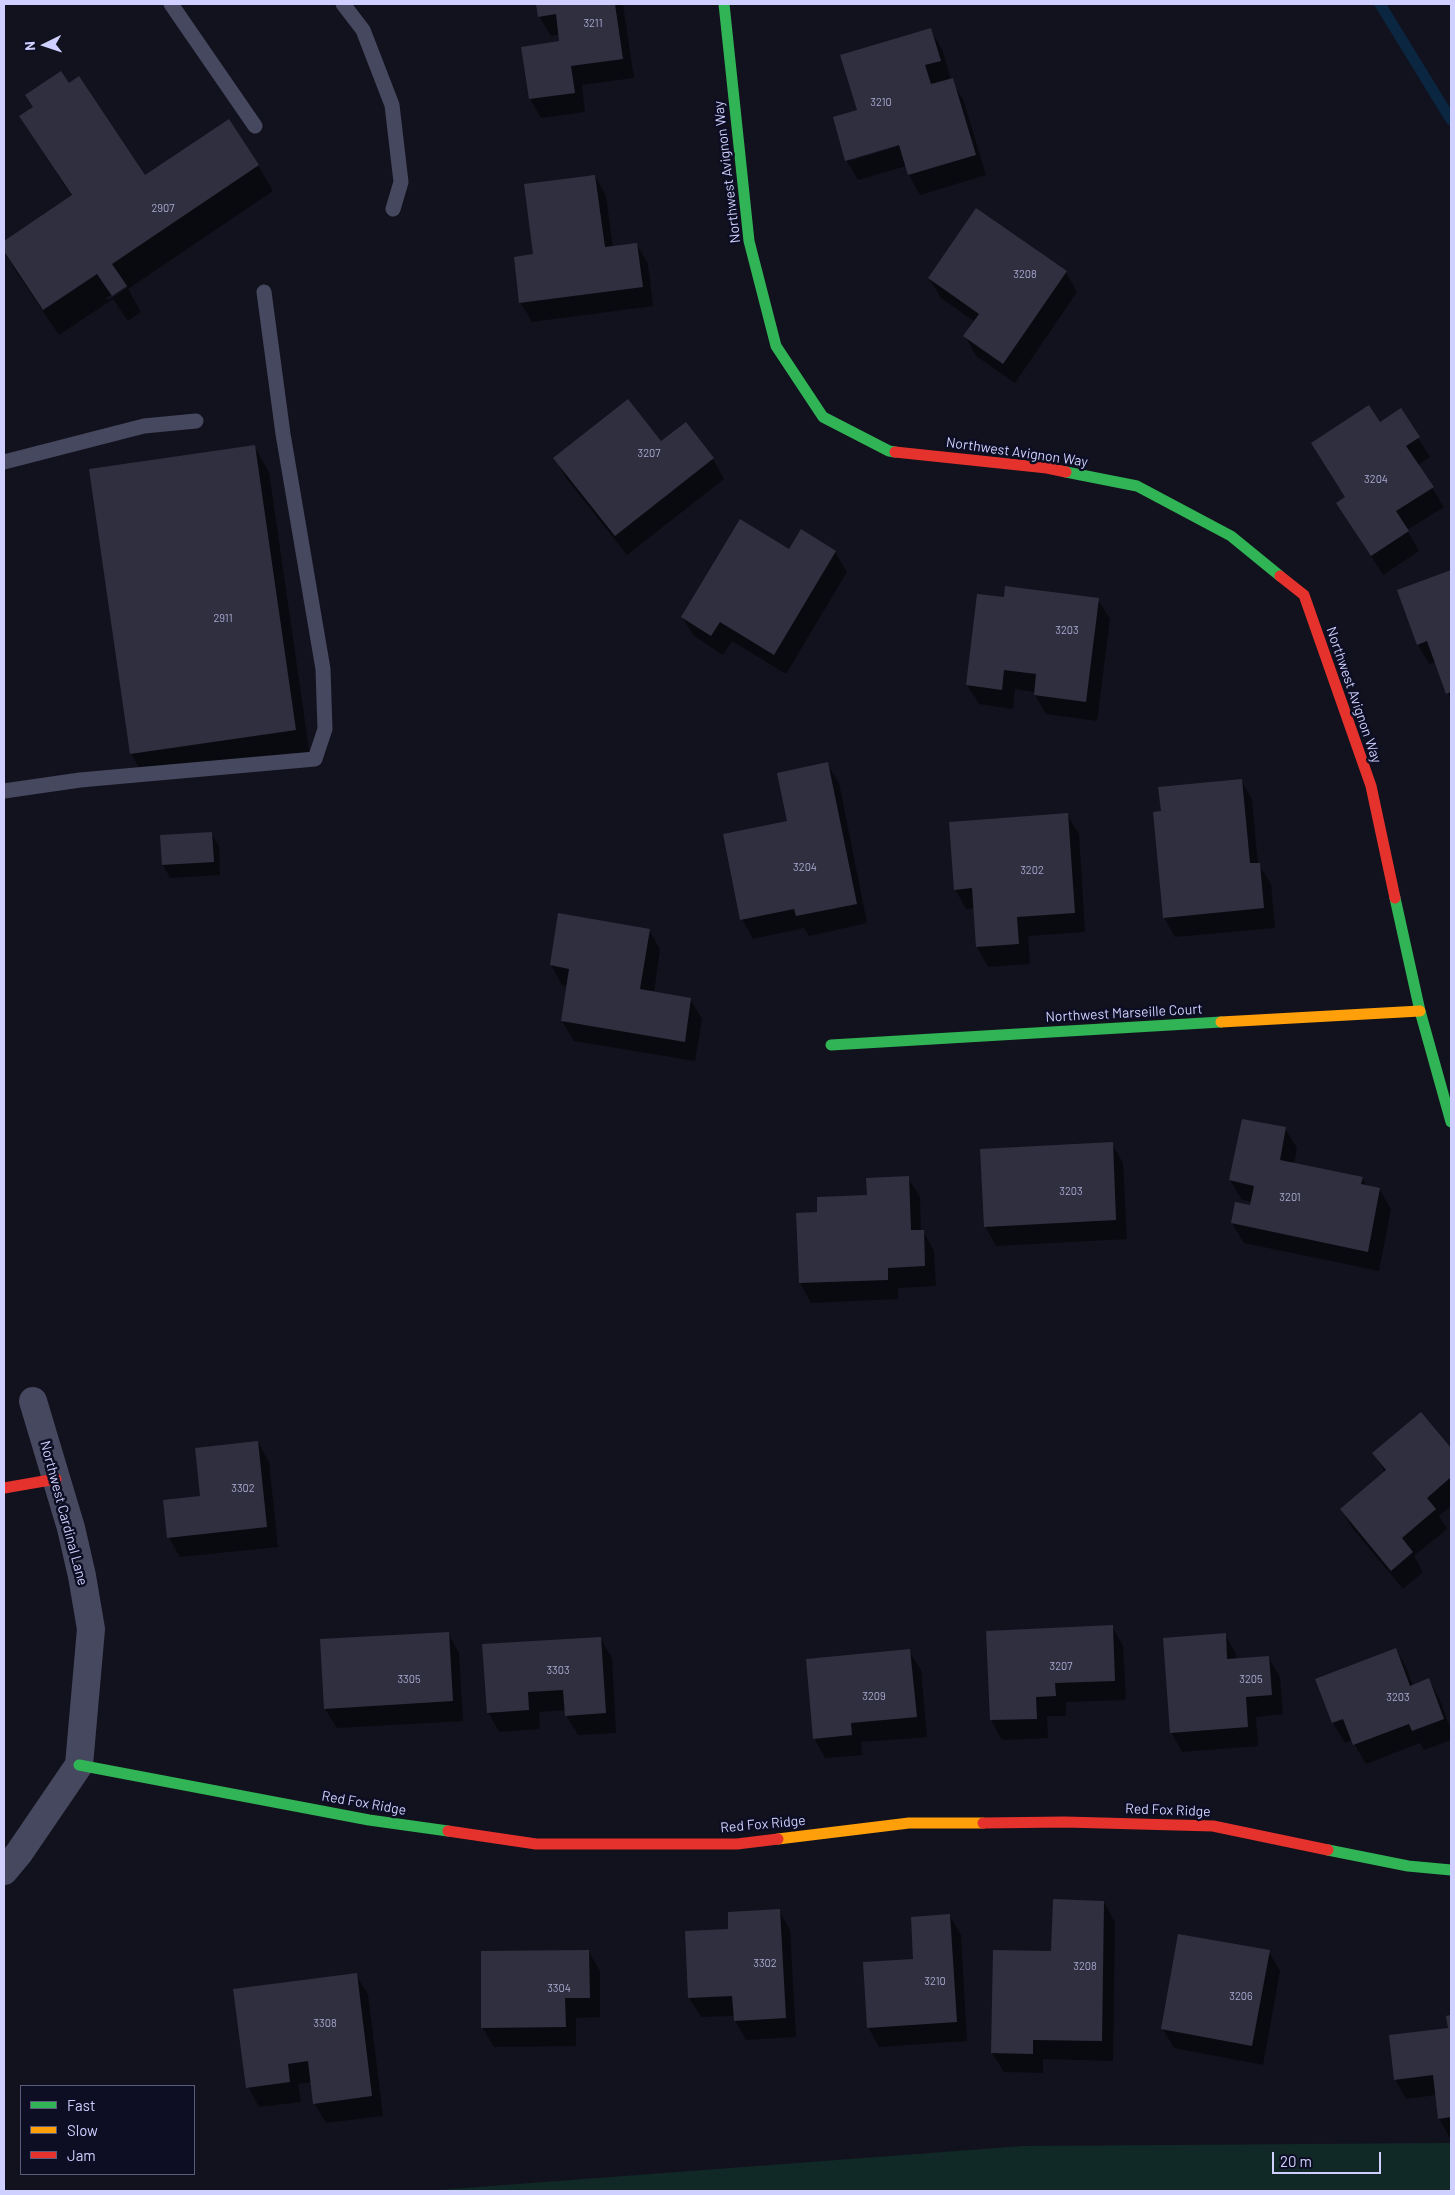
<!DOCTYPE html>
<html>
<head>
<meta charset="utf-8">
<style>
  body { margin:0 }
  #map { position:relative; width:1455px; height:2195px; overflow:hidden; background:#12121e; font-family:Barlow,sans-serif }
  canvas { display:block }
  .frame { position:absolute; inset:0; border:5px solid #cfd0ff; pointer-events:none }
  .legend { position:absolute; left:20px; top:2085px; width:175px; height:90px; box-sizing:border-box; background:#0d0d23; border:1px solid #5b5b7b; margin:0; padding:6px 9px; list-style:none; font-size:15px; color:#cfd0ff }
  .legend li { display:flex; align-items:center; gap:10px; height:25px }
  .legend b { width:25px; border:1px solid #5b5b7b }
  .north { position:absolute; left:20px; top:20px; width:50px; height:50px; -webkit-text-stroke:4px #0d0d23; paint-order:stroke; rotate:266deg; font-size:14px; font-weight:700; line-height:20px; text-align:center; color:#cfd0ff }
  .north::after { content:''; display:block; margin:auto; width:18px; height:22px; background:#cfd0ff; clip-path:polygon(50% 0,100% 100%,50% 72%,0 100%) }
  .scale { position:absolute; left:1272px; top:2152px; width:109px; height:22px; box-sizing:border-box; border:2px solid #cfd0ff; border-top:0; padding-left:6px; font-size:15px; line-height:18px; white-space:nowrap; color:#cfd0ff; -webkit-text-stroke:4px #0d0d23; paint-order:stroke }
</style>
</head>
<body>
<div id="map">
<canvas width="1455" height="2195"></canvas>
<div class="frame"></div>
<ul class="legend">
<li><b style="height:6px;background:#30b455"></b>Fast</li>
<li><b style="height:6px;background:#ff9f0a"></b>Slow</li>
<li><b style="height:6px;background:#e5322d"></b>Jam</li>
</ul>
<div class="north">N</div>
<div class="scale">20 m</div>
</div>
<script>
const context = document.querySelector('canvas').getContext('2d');
context.lineJoin = 'round';
function fillPath(path, color) { context.fillStyle = color; context.fill(path, 'evenodd'); }
const shape = rows => new Path2D(rows.map(r => 'M' + r).join(''));
function trace(path, color, width, dash) { context.strokeStyle = color; context.lineWidth = width; context.lineCap = dash ? 'butt' : 'round'; context.setLineDash(dash || []); context.stroke(path); }
function label(font, color, halo, rows, align = 'center') {
  context.font = font + ' Barlow,sans-serif'; context.lineWidth = 5; context.setLineDash([]); context.textBaseline = 'middle'; context.strokeStyle = halo; context.fillStyle = color; for (const [text, x, y, turn = 0] of rows) {
    context.save(); context.translate(x, y); context.rotate((+turn || 0) * Math.PI / 180); context.textAlign = isNaN(turn) ? turn : align; if (halo) context.strokeText(text, 0, 0); context.fillText(text, 0, 0); context.restore();
  }
}
fillPath(shape([
  [1451,2143,1451,2191,425,2191,1023,2146]
]), '#102926');
fillPath(shape([
  [538,4,623,4,634,78,582,85,585,112,541,118,530,99,561,42,560,34,551,36,539,16],
  [930,30,942,49,951,80,963,99,986,175,920,195,909,175,906,166,858,180,847,161,834,118,859,111],
  [905,142,905,144,850,161,850,159],
  [69,84,145,177,258,165,273,191,128,289,141,312,128,321,113,299,59,335,15,270,4,250,4,243,72,197,21,117],
  [127,285,127,288,108,300,106,298],
  [595,176,606,196,613,248,637,245,648,264,653,306,532,322,520,302,534,255],
  [1066,272,1077,292,1015,383,976,356,965,336,975,322,941,298,929,278],
  [1401,410,1430,457,1418,465,1444,507,1407,530,1419,551,1383,575,1338,504,1346,498,1379,424],
  [661,443,713,459,724,479,627,555,566,478,555,458],
  [254,446,269,472,310,756,146,779,131,754],
  [801,531,835,552,847,572,786,674,732,641,723,655,694,636,682,617,790,551],
  [1451,571,1451,700,1436,662,1429,664,1418,645,1399,591],
  [1005,599,1098,600,1110,619,1097,721,1046,714,1035,695,1035,692,1015,689,1013,709,979,704,967,685],
  [827,764,839,783,867,923,809,936,804,928,753,939,742,919,789,822],
  [1241,780,1252,800,1258,864,1271,884,1275,928,1175,937,1164,917,1162,812],
  [1067,815,1079,834,1085,932,1028,936,1030,964,988,967,977,947,975,908,966,909,955,889],
  [211,833,219,846,220,875,170,878,163,865],
  [559,915,649,930,660,949,654,993,690,999,702,1019,695,1061,574,1041,562,1021,568,986,562,985,551,965],
  [1285,1128,1297,1148,1294,1164,1362,1178,1367,1187,1380,1190,1391,1209,1379,1271,1244,1243,1232,1223,1251,1207,1252,1202,1242,1200,1230,1180],
  [1112,1144,1123,1163,1127,1239,996,1246,985,1226],
  [908,1178,920,1197,921,1231,923,1231,934,1251,936,1286,898,1288,898,1299,811,1303,800,1283,819,1213,868,1197],
  [1421,1414,1451,1450,1451,1506,1439,1516,1447,1529,1414,1556,1423,1572,1403,1589,1353,1529,1341,1509,1385,1473,1374,1453],
  [258,1442,269,1462,278,1547,180,1557,169,1538,202,1497],
  [1112,1627,1123,1646,1126,1700,1066,1702,1066,1716,1047,1716,1048,1738,1002,1740,991,1720,987,1632],
  [448,1633,459,1653,463,1721,337,1728,325,1709],
  [1225,1634,1236,1654,1237,1659,1268,1657,1280,1677,1283,1714,1256,1717,1258,1746,1182,1752,1171,1732],
  [600,1638,612,1658,616,1733,578,1735,566,1715,566,1710,539,1712,540,1729,499,1732,488,1712],
  [1396,1649,1407,1669,1413,1686,1429,1680,1440,1700,1451,1730,1451,1740,1424,1750,1420,1743,1366,1764,1352,1740,1345,1743,1333,1723,1317,1680],
  [909,1651,921,1670,927,1737,861,1742,862,1755,825,1758,814,1738],
  [1104,1902,1115,1922,1113,2061,1043,2059,1043,2073,1004,2072,992,2053,1053,1952],
  [779,1910,790,1930,796,2037,746,2040,735,2020,735,2016,701,2017,689,1998,730,1930],
  [950,1916,961,1935,967,2041,879,2047,868,2027,915,1960],
  [589,1952,600,1971,600,2017,576,2018,576,2046,494,2047,482,2027],
  [1269,1952,1280,1971,1263,2065,1174,2048,1163,2029],
  [356,1975,368,1994,383,2116,326,2123,314,2103,312,2082,298,2084,301,2102,259,2107,248,2087],
  [1451,2016,1451,2138,1450,2138,1439,2119,1436,2095,1406,2099,1395,2079,1449,2029,1448,2017]
]), '#0007');
trace(shape([
  [1380,4,1451,120]
]), '#0b2641', 11);
fillPath(shape([
  [536,4,615,4,623,59,571,66,575,93,529,99,521,47,559,41,556,14,538,17],
  [931,28,941,61,925,65,931,84,953,78,976,155,908,175,899,145,845,161,833,117,857,110,840,55],
  [61,71,69,83,79,76,145,175,229,119,259,165,112,264,127,286,112,296,97,274,43,310,4,251,4,241,72,195,19,116,33,107,25,95],
  [595,175,605,247,637,243,643,287,519,303,514,257,533,254,524,184],
  [976,208,1067,271,1003,364,963,336,979,314,928,278],
  [628,399,661,441,686,422,714,458,615,536,553,458],
  [1369,405,1380,422,1401,408,1420,437,1406,446,1434,487,1396,511,1409,531,1371,556,1336,503,1345,497,1311,443],
  [255,445,296,730,130,754,89,469],
  [740,519,789,549,801,529,836,551,774,655,720,622,711,636,681,617],
  [1451,570,1451,692,1446,694,1427,641,1417,645,1397,590],
  [1005,586,1099,598,1086,702,1034,695,1036,674,1004,670,1002,690,966,685,977,594,1004,597],
  [828,762,857,904,796,916,794,909,740,920,723,834,787,821,777,773],
  [1242,779,1250,863,1260,863,1264,908,1163,918,1153,812,1161,811,1158,787],
  [1068,813,1075,913,1017,917,1019,944,976,947,972,888,954,890,949,822],
  [212,832,214,862,162,865,160,835],
  [558,913,650,929,640,989,691,998,685,1042,561,1021,569,969,550,965],
  [1242,1119,1286,1127,1280,1160,1363,1177,1361,1184,1380,1188,1368,1252,1231,1223,1235,1202,1250,1205,1254,1186,1229,1180],
  [1113,1142,1116,1220,984,1227,980,1149],
  [909,1176,911,1230,924,1230,925,1266,888,1268,888,1280,799,1283,796,1213,817,1212,817,1197,867,1195,866,1178],
  [1421,1412,1451,1448,1451,1477,1427,1498,1436,1509,1402,1538,1413,1552,1391,1571,1340,1509,1386,1470,1372,1453],
  [258,1441,267,1527,167,1538,163,1500,200,1496,195,1448],
  [1113,1625,1115,1681,1055,1683,1056,1696,1036,1697,1037,1719,990,1720,986,1631],
  [449,1632,453,1701,324,1709,320,1639],
  [1226,1633,1227,1659,1269,1656,1272,1695,1246,1697,1248,1727,1170,1733,1163,1638],
  [601,1637,606,1713,565,1716,563,1690,528,1692,529,1710,487,1713,482,1644],
  [1396,1648,1410,1686,1429,1678,1444,1719,1412,1731,1409,1724,1353,1745,1343,1719,1332,1723,1315,1679],
  [910,1649,917,1717,851,1723,852,1735,813,1739,806,1659],
  [1053,1899,1104,1901,1102,2041,1033,2040,1033,2054,991,2053,993,1950,1051,1951],
  [780,1909,786,2018,734,2021,732,1996,688,1998,685,1931,728,1929,728,1912],
  [950,1914,957,2022,867,2028,863,1962,913,1959,911,1917],
  [1178,1934,1270,1950,1252,2046,1161,2029],
  [589,1950,590,1998,565,1998,566,2027,481,2028,481,1951],
  [357,1973,372,2096,313,2104,308,2061,288,2064,290,2082,246,2088,233,1989],
  [1451,2015,1451,2117,1438,2119,1433,2075,1394,2080,1389,2035,1448,2028,1446,2016]
]), '#302f40');
trace(shape([
  [171,4,255,126],
  [343,4,363,30,392,105,401,182,393,209],
  [4,462,144,426,196,421],
  [4,791,80,780,315,759,325,729,323,669,283,434,264,292]
]), '#46485f', 15);
trace(shape([
  [4,1871,19,1853,79,1765,91,1629,82,1576,71,1528,33,1401]
]), '#46485f', 28);
trace(shape([
  [724,4,749,241,776,346,823,417,889,451,895,452],
  [1066,472,1137,486,1231,536,1280,576],
  [1395,898,1420,1011,1451,1122],
  [831,1045,1221,1022],
  [79,1765,369,1820,448,1831],
  [1328,1850,1408,1866,1451,1870]
]), '#30b455', 11);
trace(shape([
  [1221,1022,1420,1011],
  [778,1839,909,1823,983,1823]
]), '#ff9f0a', 11);
trace(shape([
  [895,452,1047,468,1066,472],
  [1280,576,1304,595,1371,786,1395,898],
  [4,1488,56,1479],
  [983,1823,1065,1822,1213,1826,1328,1850],
  [448,1831,536,1844,737,1844,778,1839]
]), '#e5322d', 11);
label('11px', '#a7a8cf', null, [
  ["3211",593,23],
  ["3210",881,102],
  ["2907",163,208],
  ["3208",1025,274],
  ["3207",649,453],
  ["3204",1376,479],
  ["2911",223,618],
  ["3203",1067,630],
  ["3204",805,867],
  ["3202",1032,870],
  ["3203",1071,1191],
  ["3201",1290,1197],
  ["3302",243,1488],
  ["3207",1061,1666],
  ["3303",558,1670],
  ["3305",409,1679],
  ["3205",1251,1679],
  ["3209",874,1696],
  ["3203",1398,1697],
  ["3302",765,1963],
  ["3208",1085,1966],
  ["3210",935,1981],
  ["3304",559,1988],
  ["3206",1241,1996],
  ["3308",325,2023]
]);
label('14px', '#cfd0ff', '#0d0d23', [
  ["Northwest Avignon Way",727,172,-97],
  ["Northwest Avignon Way",1017,452,8],
  ["Northwest Avignon Way",1354,695,71],
  ["Northwest Marseille Court",1124,1013,-3],
  ["Northwest Cardinal Lane",64,1513,75],
  ["Red Fox Ridge",364,1803,10],
  ["Red Fox Ridge",1168,1810,2],
  ["Red Fox Ridge",763,1824,-5]
]);
</script>
</body>
</html>
